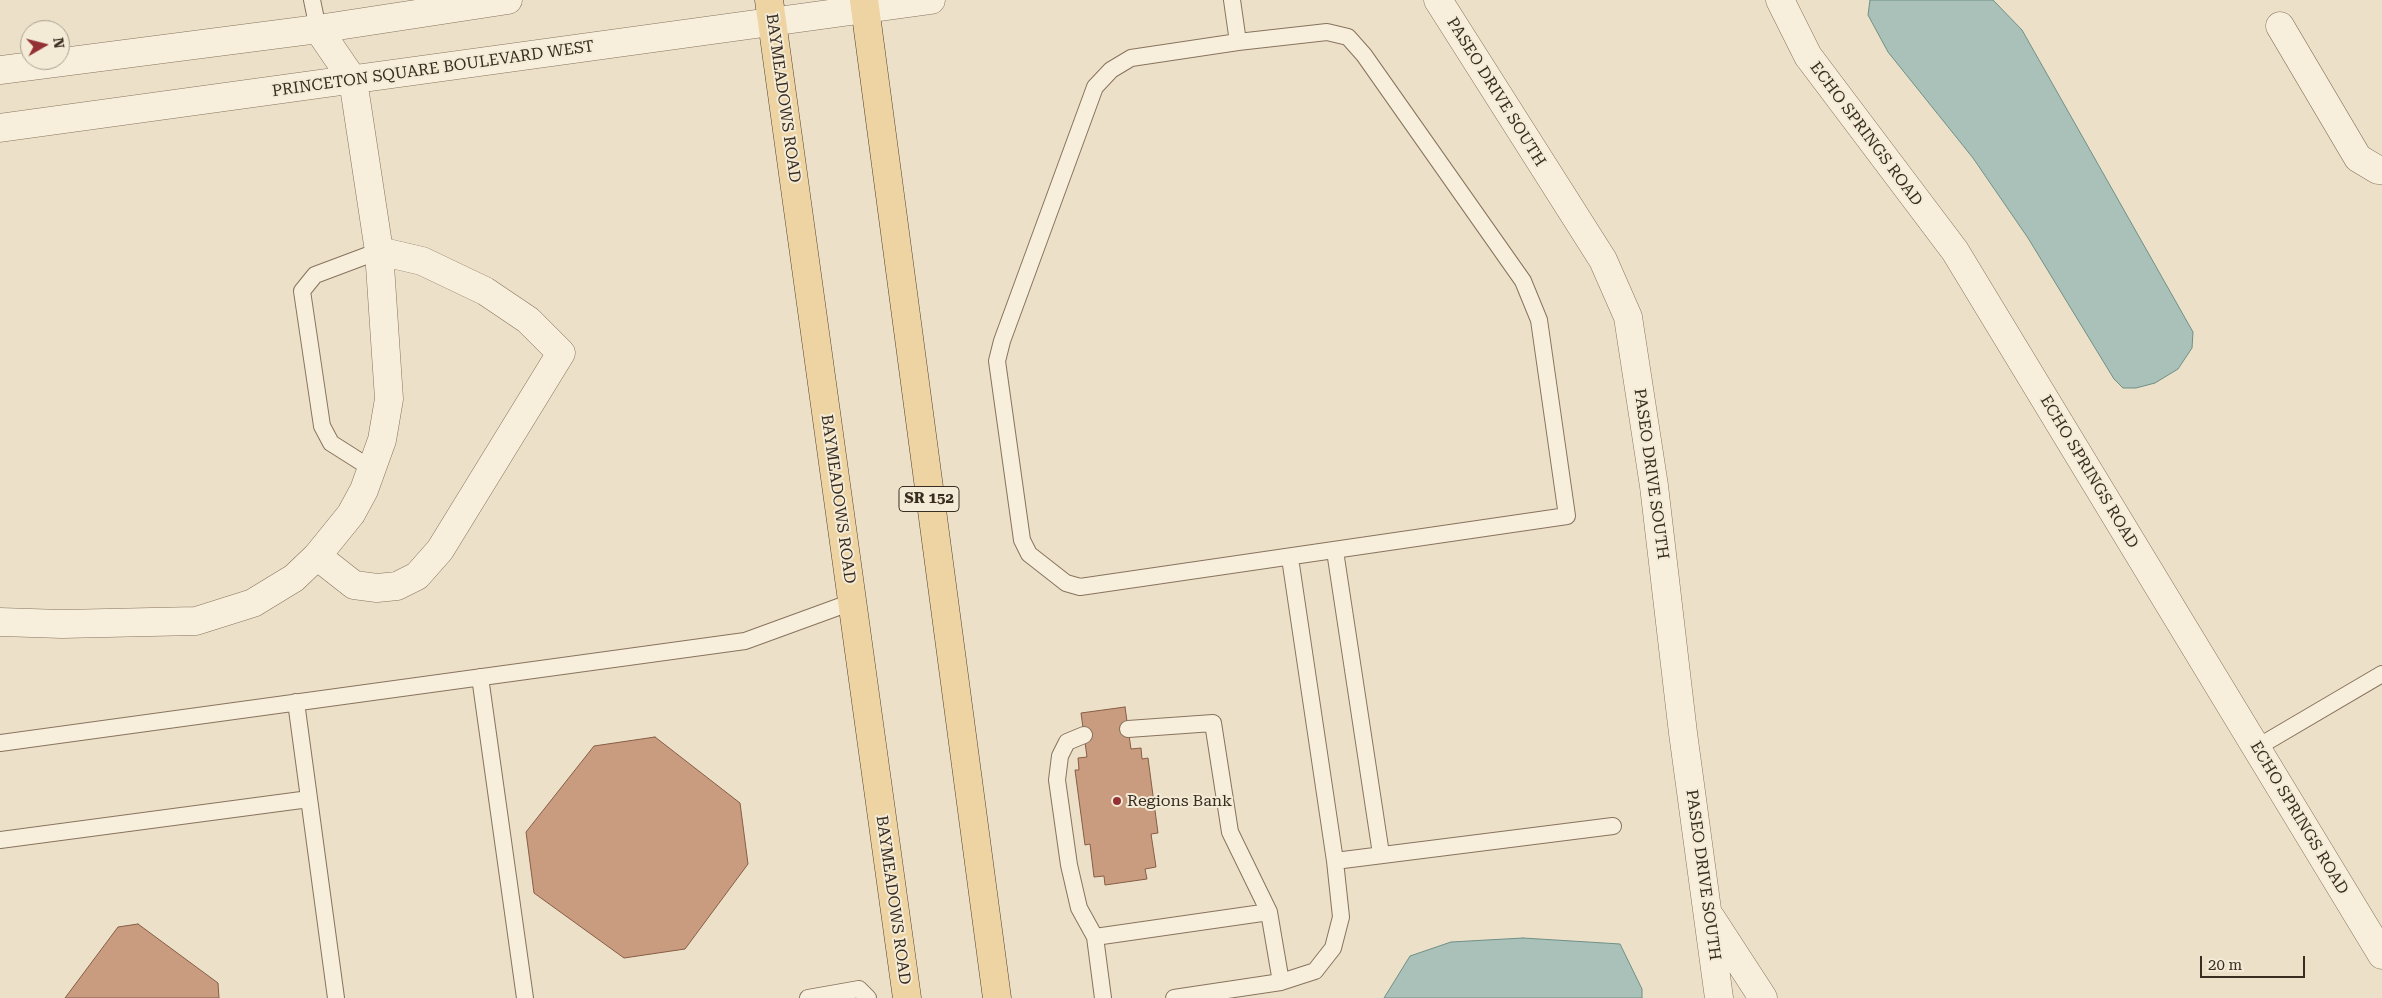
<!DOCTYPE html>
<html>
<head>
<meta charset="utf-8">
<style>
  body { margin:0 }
  #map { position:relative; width:2382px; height:998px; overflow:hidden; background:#ece1c8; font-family:"Roboto Serif",serif }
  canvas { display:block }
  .north { position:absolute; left:20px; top:20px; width:50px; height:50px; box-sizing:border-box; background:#f4ebd7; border:1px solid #a99f8e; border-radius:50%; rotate:82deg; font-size:14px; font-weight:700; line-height:20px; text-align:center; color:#392c20 }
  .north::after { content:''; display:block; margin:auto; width:18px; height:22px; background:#943134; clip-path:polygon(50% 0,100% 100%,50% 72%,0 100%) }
  .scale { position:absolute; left:2200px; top:956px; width:105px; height:22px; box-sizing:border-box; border:2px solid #392c20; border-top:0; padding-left:6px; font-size:15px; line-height:18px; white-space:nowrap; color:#392c20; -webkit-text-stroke:4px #f4ebd7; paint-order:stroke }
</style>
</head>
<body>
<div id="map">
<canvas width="2382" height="998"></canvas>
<div class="north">N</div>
<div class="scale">20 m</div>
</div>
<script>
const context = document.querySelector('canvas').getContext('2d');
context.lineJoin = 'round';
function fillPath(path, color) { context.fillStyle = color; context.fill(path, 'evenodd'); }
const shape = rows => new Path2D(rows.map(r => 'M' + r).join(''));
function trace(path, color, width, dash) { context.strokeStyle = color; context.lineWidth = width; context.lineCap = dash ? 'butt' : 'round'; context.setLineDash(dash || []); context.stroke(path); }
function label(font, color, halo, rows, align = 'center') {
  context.font = font + ' "Roboto Serif",serif'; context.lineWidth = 4; context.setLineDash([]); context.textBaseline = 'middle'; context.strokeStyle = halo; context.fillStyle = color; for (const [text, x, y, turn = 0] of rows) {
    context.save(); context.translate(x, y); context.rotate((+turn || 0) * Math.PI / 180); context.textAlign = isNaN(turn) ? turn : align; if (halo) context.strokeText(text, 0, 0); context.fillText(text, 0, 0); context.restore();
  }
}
const water = shape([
  [1870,0,1993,0,2022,30,2193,332,2192,348,2178,369,2155,383,2136,388,2123,388,2114,379,2028,238,1973,158,1888,52,1868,15,1870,0],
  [1523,938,1620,944,1642,989,1642,998,1384,998,1410,956,1451,942,1523,938]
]);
fillPath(water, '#a9c1b9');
trace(water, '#6f8f86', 1);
const building = shape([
  [1125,707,1131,749,1141,748,1142,759,1148,758,1158,833,1151,834,1156,867,1145,869,1147,879,1105,885,1104,876,1094,877,1090,844,1085,845,1075,770,1079,770,1078,758,1087,757,1081,713,1125,707],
  [655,737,740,803,748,864,685,949,624,958,534,893,526,832,594,746,655,737],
  [138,924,218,983,219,998,65,998,118,927,138,924]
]);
fillPath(building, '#c99c80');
trace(building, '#865d45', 1);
const lane = shape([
  [312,0,318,29],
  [1232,0,1238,42],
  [1327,32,1348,37,1364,55,1523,281,1539,320,1567,516,1080,587,1066,583,1029,554,1022,540,997,361,1002,341,1095,87,1111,70,1131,58,1238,42,1327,32],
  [372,469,331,443,322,426,302,291,315,275,379,251],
  [1335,551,1381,854],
  [480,677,525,998],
  [296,702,336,998],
  [1128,729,1213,723,1230,832,1269,912,1281,982],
  [1084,735,1067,742,1060,756,1057,780,1069,865,1079,908,1095,937,1103,998],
  [0,743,745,641,852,602],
  [2256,748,2382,674],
  [0,840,309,799],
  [1335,861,1613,826],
  [1095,937,1269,912],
  [808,998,859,989,868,998],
  [1174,998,1281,982,1315,971,1333,948,1341,917,1335,861,1290,558]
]);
const street = shape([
  [1438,0,1603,260,1628,317,1654,486,1683,733,1719,998],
  [1780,0,1808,56,1955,251,2382,955],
  [2280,26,2358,158,2378,170,2382,170],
  [0,70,318,29,508,0],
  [0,128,931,0],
  [317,556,354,585,377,588,397,586,417,576,440,550,561,353,528,320,485,291,422,261,379,251],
  [0,622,62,624,196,621,253,603,294,578,317,556,351,514,364,490,382,440,389,399,379,251,353,80,318,29],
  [1711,918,1763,998]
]);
const primary = shape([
  [769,0,907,998],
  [864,0,997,998]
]);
trace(lane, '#88735e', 18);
trace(street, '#88735e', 29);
trace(primary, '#564131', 29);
trace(lane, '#f7eedb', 16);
trace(street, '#f7eedb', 28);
trace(primary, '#edd4a2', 28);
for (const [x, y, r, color] of [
  [1117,801,5,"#943134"]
]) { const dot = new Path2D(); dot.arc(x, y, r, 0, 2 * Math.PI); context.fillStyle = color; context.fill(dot); trace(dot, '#f4ebd7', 2); }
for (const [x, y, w] of [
  [929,499,60]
]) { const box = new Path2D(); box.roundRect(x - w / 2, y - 12.5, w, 25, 4); context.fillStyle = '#f4ebd7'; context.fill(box); trace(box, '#392c20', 1); }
label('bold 15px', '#392c20', null, [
  ["SR 152",929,499]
]);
label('16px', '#392c20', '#f4ebd7', [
  ["PRINCETON SQUARE BOULEVARD WEST",433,69,-8],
  ["PASEO DRIVE SOUTH",1496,92,58],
  ["BAYMEADOWS ROAD",783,98,82],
  ["ECHO SPRINGS ROAD",1866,134,53],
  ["ECHO SPRINGS ROAD",2089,472,59],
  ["PASEO DRIVE SOUTH",1651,474,82],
  ["BAYMEADOWS ROAD",838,499,82],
  ["ECHO SPRINGS ROAD",2299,818,59],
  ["PASEO DRIVE SOUTH",1703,875,82],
  ["BAYMEADOWS ROAD",893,900,82]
]);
label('16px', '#392c20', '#f4ebd7', [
  ["Regions Bank",1127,801]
], 'left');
</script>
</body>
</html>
